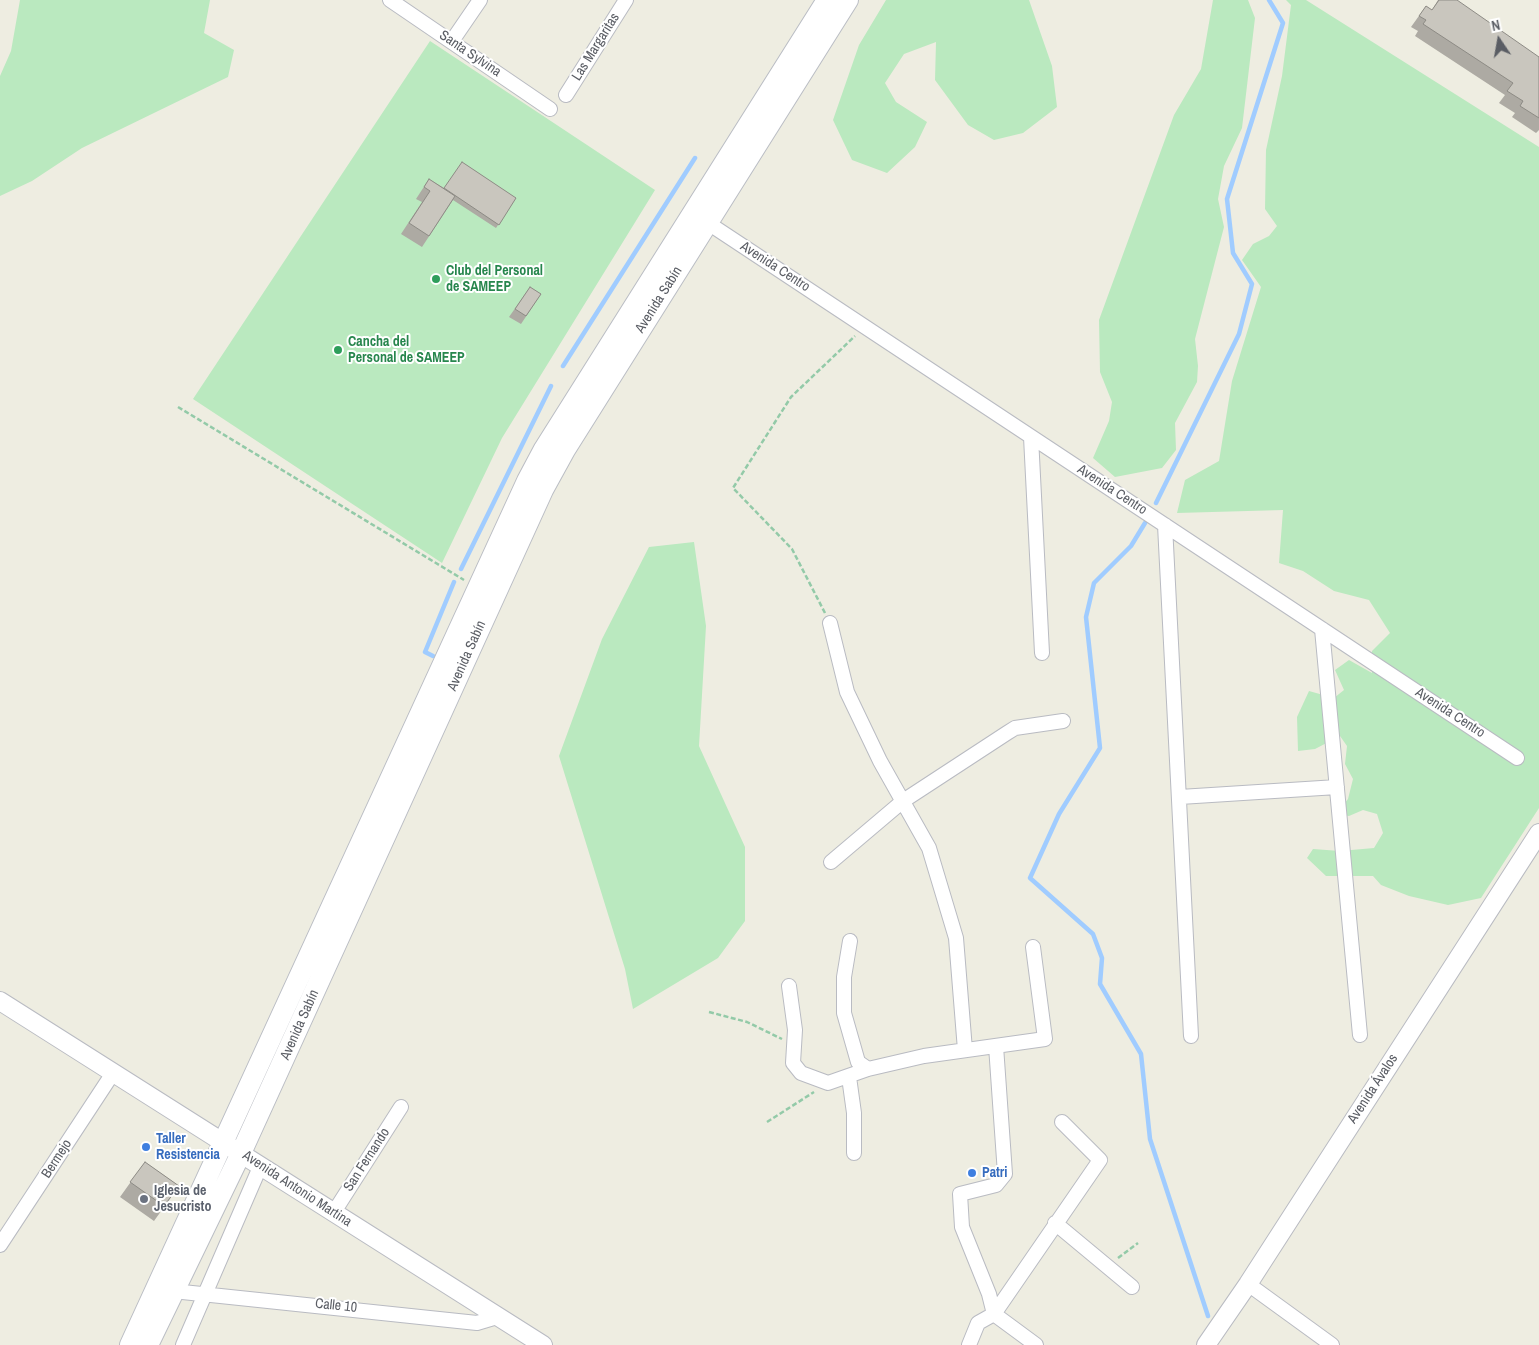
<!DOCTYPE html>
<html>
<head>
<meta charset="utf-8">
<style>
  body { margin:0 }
  #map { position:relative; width:1539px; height:1345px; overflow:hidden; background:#eeede1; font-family:"Archivo Narrow",sans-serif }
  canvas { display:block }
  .north { position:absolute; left:1474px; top:15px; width:50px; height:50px; -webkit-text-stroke:4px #fff; paint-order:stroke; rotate:348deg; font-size:14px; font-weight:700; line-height:20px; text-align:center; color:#5a5d64 }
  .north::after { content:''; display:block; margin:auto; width:18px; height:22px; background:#5a5d64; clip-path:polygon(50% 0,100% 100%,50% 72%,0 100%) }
</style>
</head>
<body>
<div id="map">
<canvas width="1539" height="1345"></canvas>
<div class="north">N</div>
</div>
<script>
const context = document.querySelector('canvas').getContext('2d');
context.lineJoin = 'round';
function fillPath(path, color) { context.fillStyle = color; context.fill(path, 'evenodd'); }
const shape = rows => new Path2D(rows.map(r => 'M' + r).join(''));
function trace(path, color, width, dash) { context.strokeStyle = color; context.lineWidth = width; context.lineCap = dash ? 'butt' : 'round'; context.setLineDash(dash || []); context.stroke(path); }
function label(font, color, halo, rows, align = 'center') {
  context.font = font + ' "Archivo Narrow",sans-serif'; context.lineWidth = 4; context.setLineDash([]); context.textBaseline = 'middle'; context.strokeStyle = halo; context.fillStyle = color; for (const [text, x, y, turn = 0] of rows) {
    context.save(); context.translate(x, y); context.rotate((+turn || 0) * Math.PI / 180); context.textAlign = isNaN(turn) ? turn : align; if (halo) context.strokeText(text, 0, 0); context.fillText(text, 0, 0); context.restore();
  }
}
fillPath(shape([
  [20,0,210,0,204,33,234,50,228,77,82,148,32,181,0,196,0,76,11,51],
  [886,0,1029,0,1052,66,1057,107,1023,133,994,140,968,125,935,80,936,42,904,54,885,83,896,102,927,122,915,147,887,173,852,160,833,120,859,45],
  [1213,0,1248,0,1255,18,1242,128,1224,166,1218,199,1224,227,1195,339,1198,366,1197,382,1175,423,1176,450,1162,468,1115,477,1093,458,1109,421,1112,402,1100,372,1099,320,1174,115,1201,69],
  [1286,0,1306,0,1539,147,1539,808,1481,898,1448,905,1409,896,1381,885,1373,876,1326,876,1307,858,1313,849,1340,851,1374,848,1383,833,1377,814,1363,810,1349,816,1336,814,1348,799,1353,779,1345,764,1347,746,1340,736,1315,749,1298,751,1297,717,1309,691,1334,698,1344,690,1335,670,1349,660,1372,673,1372,651,1390,633,1369,600,1334,591,1303,571,1279,563,1283,510,1177,513,1185,480,1219,461,1232,381,1261,287,1242,260,1253,244,1269,236,1277,226,1265,209,1266,150,1282,76,1291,5],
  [430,41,655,190,502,438,442,563,193,399],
  [694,542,706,626,699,746,745,847,745,921,718,958,633,1009,625,969,559,756,602,639,649,547]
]), '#bae9bf');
trace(shape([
  [563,366,695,158],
  [1156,503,1239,334,1252,284,1233,253,1227,199,1283,23,1269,0],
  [1145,523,1131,546,1094,583,1086,617,1100,748,1059,814,1030,878,1093,934,1102,958,1100,984,1141,1054,1150,1139,1208,1316],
  [461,569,551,386],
  [433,656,425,652,454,582]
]), '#a0ccff', 4.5);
const minor = shape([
  [390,0,550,109],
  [452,41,480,0],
  [566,95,626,0],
  [708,223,1517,758],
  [1031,437,1042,653],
  [1165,525,1191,1036],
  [830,623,847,692,880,761,929,848,956,938,965,1050],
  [1322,629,1360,1035],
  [1180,797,1337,787],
  [831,862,903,801,1007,733,1015,728,1063,721],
  [850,941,844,977,844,1013,858,1062,868,1069],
  [789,986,795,1030,793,1063,801,1073,828,1083,868,1069,924,1056,1045,1039,1033,947],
  [996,1046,1005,1174,996,1185,960,1194,962,1227,989,1294,994,1314,1036,1345],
  [849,1077,854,1113,854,1153],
  [334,1212,401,1107],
  [1055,1223,1132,1287],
  [0,1245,113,1073],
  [1248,1284,1332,1345],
  [173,1291,477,1323,497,1317],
  [183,1345,260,1167],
  [969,1345,978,1323,994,1314,1100,1160,1062,1122]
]);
const tertiary = shape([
  [0,1001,543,1345],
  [1206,1345,1248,1284,1539,833]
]);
const secondary = shape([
  [130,1345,527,481,544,449,827,0],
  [148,1345,241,1153,543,490,565,450,848,0]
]);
trace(minor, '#b9bbc2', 16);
trace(tertiary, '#b9bbc2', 20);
trace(secondary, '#babdc4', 22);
trace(shape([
  [178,407,464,580],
  [825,613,792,549,733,488,791,397,855,336],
  [709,1012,747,1022,782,1039],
  [767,1122,814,1092],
  [1118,1258,1138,1243]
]), '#93caa8', 2.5, [5, 2.5]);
trace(minor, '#fff', 14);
trace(tertiary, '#fff', 18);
trace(secondary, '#fff', 20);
fillPath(shape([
  [1438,0,1539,57,1539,130,1536,133,1512,117,1515,113,1499,103,1505,95,1415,36,1418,31,1411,27,1426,6,1432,10],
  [429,179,444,188,516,198,496,228,453,200,422,247,401,234,422,202,416,199],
  [530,287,541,294,521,324,509,317],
  [145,1162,179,1186,154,1221,120,1197]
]), '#adaaa3');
const building = shape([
  [1439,0,1457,0,1539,57,1539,118,1520,106,1523,101,1507,91,1513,83,1423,24,1426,20,1419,16,1426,6,1432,10,1439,0],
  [462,162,516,198,499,225,444,188,462,162],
  [429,179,455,196,429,236,409,223,430,191,424,187,429,179],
  [530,287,541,294,526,316,515,309,530,287],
  [145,1162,179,1186,164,1206,130,1182,145,1162]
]);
fillPath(building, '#c9c6be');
trace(building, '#8d8b85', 1);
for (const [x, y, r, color] of [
  [436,279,5,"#2e9e5b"],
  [338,350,5,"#2e9e5b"],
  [146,1147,5,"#3f7fe0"],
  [972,1173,5,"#3f7fe0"],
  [144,1199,5,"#6b7280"]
]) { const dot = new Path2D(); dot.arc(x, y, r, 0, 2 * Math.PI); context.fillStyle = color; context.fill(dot); trace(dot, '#fff', 2); }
label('14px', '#5a5d64', '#fff', [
  ["Las Margaritas",596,47,-58],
  ["Santa Sylvina",470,54,34],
  ["Avenida Centro",775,267,33],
  ["Avenida Sabín",659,300,-58],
  ["Avenida Centro",1112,490,33],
  ["Avenida Sabín",467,656,-66],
  ["Avenida Centro",1450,713,33],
  ["Avenida Sabín",300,1025,-66],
  ["Avenida Ávalos",1373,1089,-57],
  ["Bermejo",57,1159,-57],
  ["San Fernando",367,1160,-57],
  ["Avenida Antonio Martina",297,1189,33],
  ["Calle 10",336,1306,6]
]);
label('bold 14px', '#27864d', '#fff', [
  ["Club del Personal",446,271],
  ["de SAMEEP",446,287],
  ["Cancha del",348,342],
  ["Personal de SAMEEP",348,358]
], 'left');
label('bold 14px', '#366cbe', '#fff', [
  ["Taller",156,1139],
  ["Resistencia",156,1155],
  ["Patri",982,1173]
], 'left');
label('bold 14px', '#5b616d', '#fff', [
  ["Iglesia de",154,1191],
  ["Jesucristo",154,1207]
], 'left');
</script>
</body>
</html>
